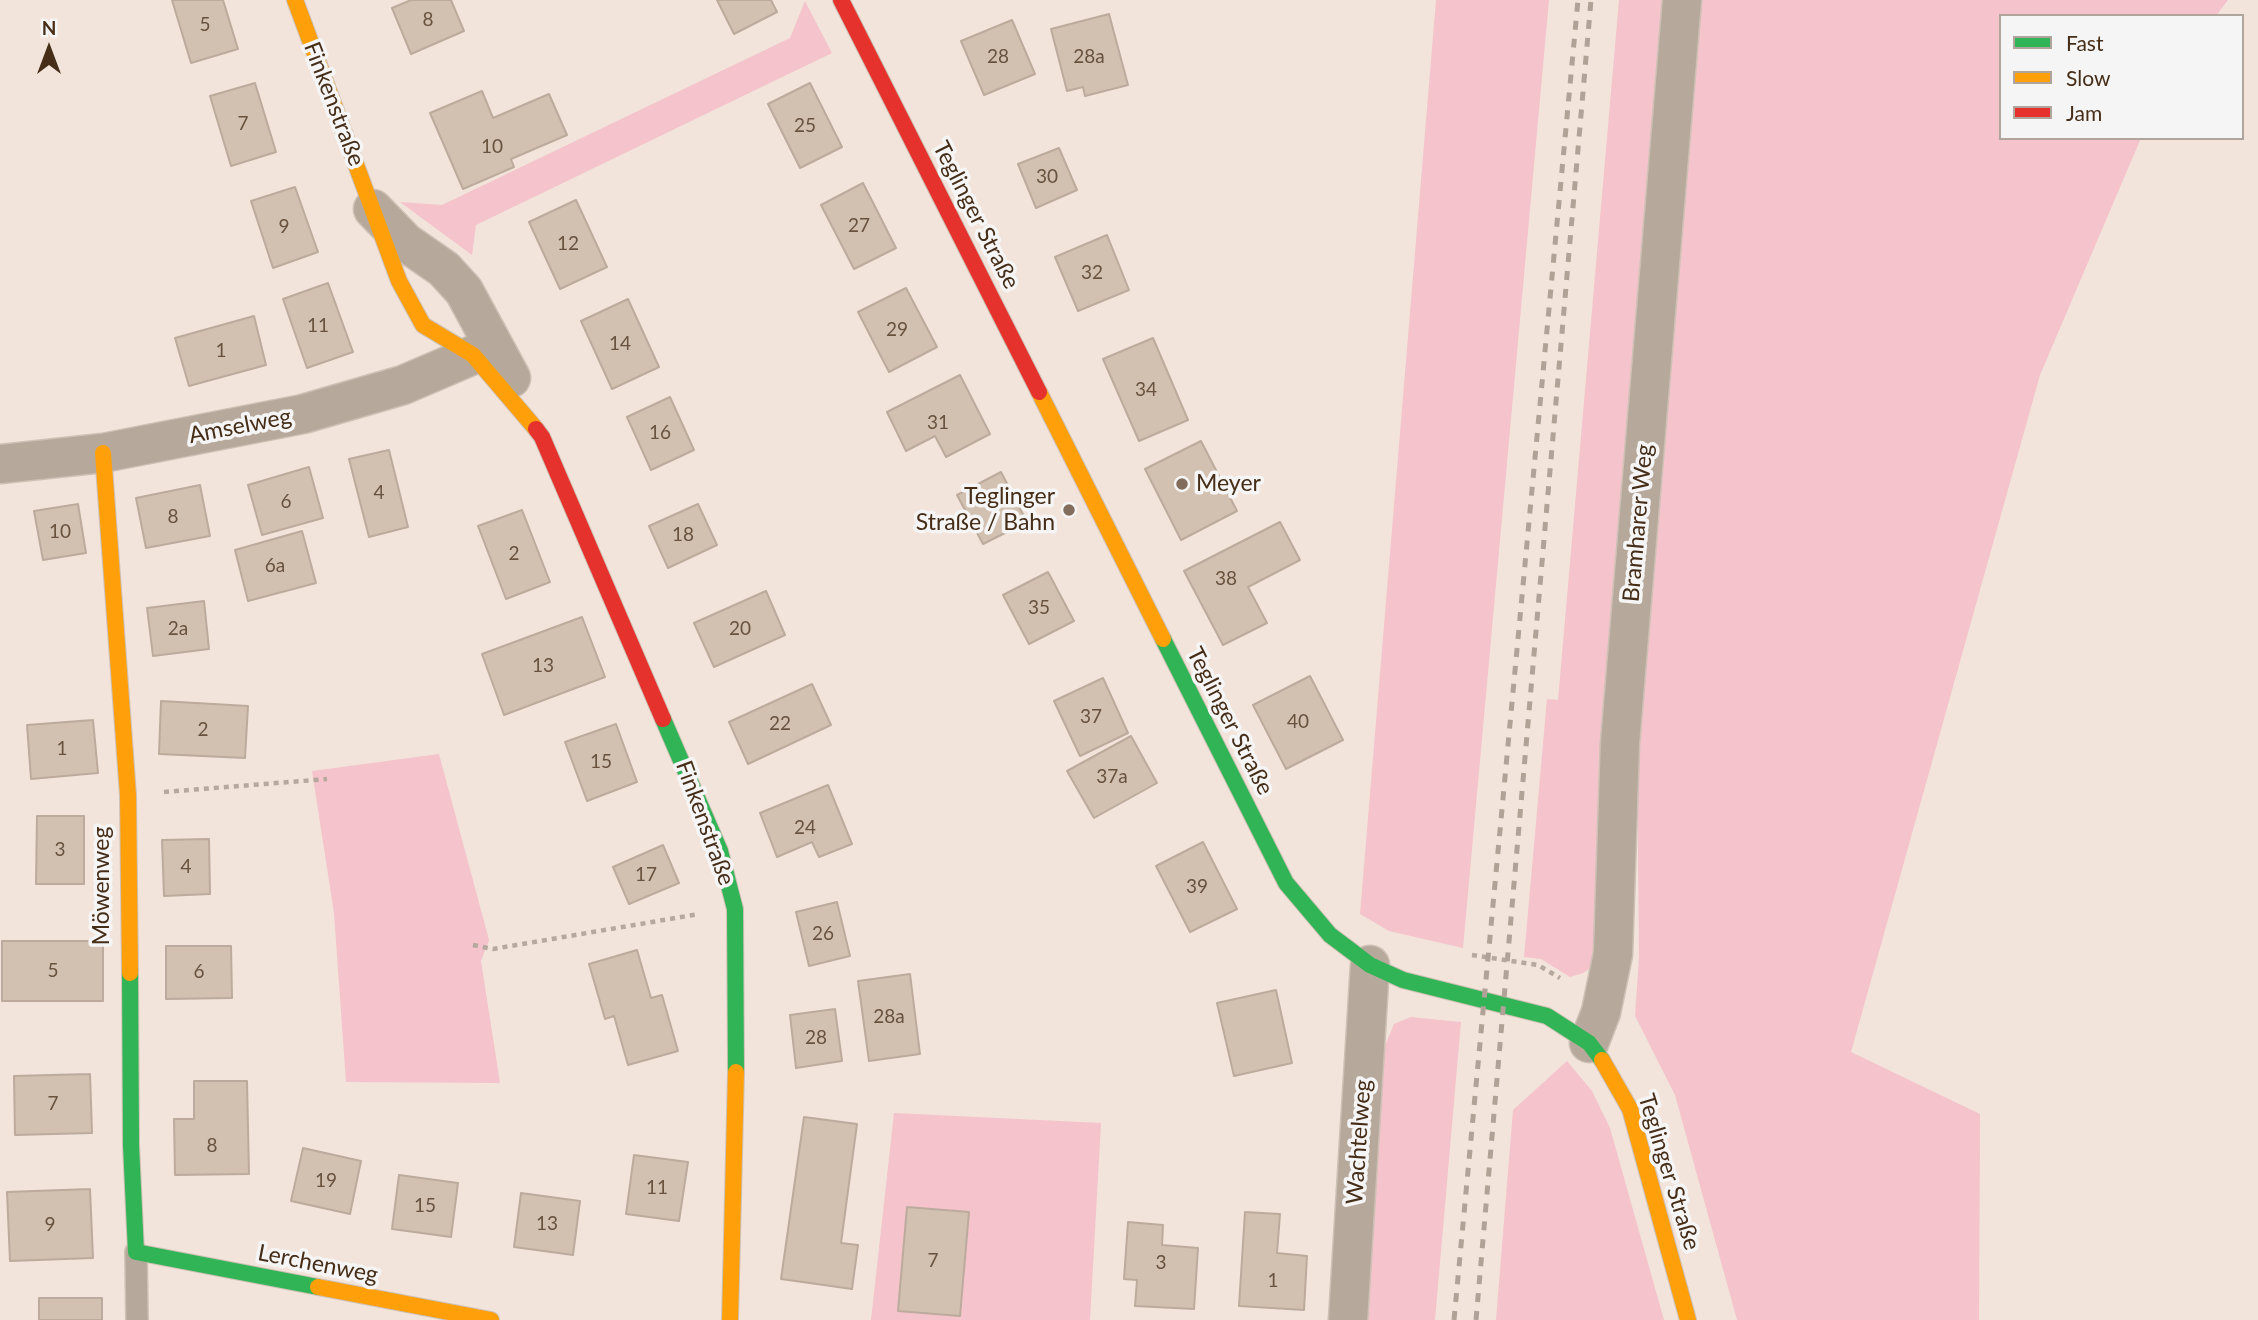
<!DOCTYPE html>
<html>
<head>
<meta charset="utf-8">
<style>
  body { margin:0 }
  #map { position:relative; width:2258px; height:1320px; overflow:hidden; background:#f2e4da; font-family:Lato,sans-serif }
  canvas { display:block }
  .legend { position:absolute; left:1999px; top:14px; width:245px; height:126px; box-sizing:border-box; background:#f5f5f5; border:2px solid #afa59d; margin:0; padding:9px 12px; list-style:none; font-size:21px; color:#452d18 }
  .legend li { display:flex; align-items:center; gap:14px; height:35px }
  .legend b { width:35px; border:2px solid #afa59d }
  .north { position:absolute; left:14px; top:14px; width:70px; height:70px; -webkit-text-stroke:5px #f5f5f5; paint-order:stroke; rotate:0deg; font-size:19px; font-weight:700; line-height:28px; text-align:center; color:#452d18 }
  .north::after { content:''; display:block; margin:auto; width:24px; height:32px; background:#452d18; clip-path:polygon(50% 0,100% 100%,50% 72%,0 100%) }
</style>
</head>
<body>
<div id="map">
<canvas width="2258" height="1320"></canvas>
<ul class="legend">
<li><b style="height:9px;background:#30b455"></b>Fast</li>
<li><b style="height:9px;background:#ff9f0a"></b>Slow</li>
<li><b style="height:9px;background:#e5322d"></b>Jam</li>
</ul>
<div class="north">N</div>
</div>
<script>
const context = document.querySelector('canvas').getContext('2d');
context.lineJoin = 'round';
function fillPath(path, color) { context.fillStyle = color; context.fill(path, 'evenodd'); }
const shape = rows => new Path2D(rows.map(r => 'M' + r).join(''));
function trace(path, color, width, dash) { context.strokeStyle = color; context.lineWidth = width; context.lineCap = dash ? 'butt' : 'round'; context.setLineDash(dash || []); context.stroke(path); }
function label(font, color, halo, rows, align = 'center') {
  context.font = font + ' Lato,sans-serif'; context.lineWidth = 7; context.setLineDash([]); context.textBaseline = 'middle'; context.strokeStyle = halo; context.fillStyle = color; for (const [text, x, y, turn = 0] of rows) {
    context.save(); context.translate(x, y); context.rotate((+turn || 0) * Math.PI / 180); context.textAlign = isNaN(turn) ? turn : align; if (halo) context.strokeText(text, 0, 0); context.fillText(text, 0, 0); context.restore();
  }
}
fillPath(shape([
  [1436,0,1549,0,1463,948,1389,931,1360,914],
  [1619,0,1665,0,1602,897,1592,967,1583,973,1570,977,1541,959,1524,957,1547,699,1558,700],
  [1700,0,2228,0,2216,16,2001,16,2001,138,2141,138,2040,375,1851,1052,1980,1114,1979,1320,1737,1320,1675,1095,1635,1016,1639,958,1637,743],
  [805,1,832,53,476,225,472,255,400,202,442,205,790,38],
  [439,754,489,940,481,961,500,1083,346,1082,334,913,312,771],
  [1411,1017,1461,1022,1435,1320,1367,1320,1384,1048,1394,1024],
  [1567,1061,1592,1091,1610,1128,1664,1320,1496,1320,1513,1110],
  [894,1113,1101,1123,1090,1320,871,1320]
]), '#f4c3cb');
const building = shape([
  [172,0,223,0,238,49,191,63,172,0],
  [411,0,451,0,464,31,411,54,392,8,411,0],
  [717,0,771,0,777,12,734,34,717,0],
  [1109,14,1128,85,1085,96,1083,87,1067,91,1051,29,1109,14],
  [1012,20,1035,74,984,95,961,41,1012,20],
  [255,83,276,152,231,166,210,96,255,83],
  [810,83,842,147,800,168,768,104,810,83],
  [482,91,493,118,549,94,567,135,511,159,514,167,463,189,430,113,482,91],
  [1059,148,1077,190,1036,208,1018,164,1059,148],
  [863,183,896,248,854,269,821,205,863,183],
  [295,187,318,252,273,268,251,201,295,187],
  [576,200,607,267,560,289,529,222,576,200],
  [1107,235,1129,290,1078,311,1055,257,1107,235],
  [328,283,353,352,307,368,283,299,328,283],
  [906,288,937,347,889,372,858,312,906,288],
  [628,299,659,367,612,389,581,321,628,299],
  [254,316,266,365,189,386,175,338,254,316],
  [1153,338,1188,420,1139,441,1103,359,1153,338],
  [960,375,990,434,946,457,935,436,906,451,887,412,960,375],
  [670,397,694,450,651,470,627,417,670,397],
  [1201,441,1237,511,1181,540,1145,469,1201,441],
  [389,450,408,527,369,537,349,459,389,450],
  [309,467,323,518,262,535,248,485,309,467],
  [1001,472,1027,522,983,544,957,495,1001,472],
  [200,485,210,536,146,548,136,498,200,485],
  [78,504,86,553,43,560,34,511,78,504],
  [698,504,717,545,668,568,649,526,698,504],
  [522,510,550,582,506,599,478,526,522,510],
  [1280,522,1300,560,1248,587,1267,623,1223,645,1184,571,1280,522],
  [302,531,316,583,248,601,235,550,302,531],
  [1048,572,1074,621,1029,644,1003,595,1048,572],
  [766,591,785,635,714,667,694,623,766,591],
  [204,601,209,649,153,656,147,608,204,601],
  [582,617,605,677,504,715,482,654,582,617],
  [1310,676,1343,740,1286,769,1253,705,1310,676],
  [1103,678,1128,733,1080,756,1054,701,1103,678],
  [812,684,831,725,748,764,729,722,812,684],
  [161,701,248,706,245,758,159,754,161,701],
  [93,720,98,773,31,779,27,725,93,720],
  [616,724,637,782,587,801,565,742,616,724],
  [1131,736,1157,783,1094,818,1067,771,1131,736],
  [828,785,852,844,819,857,812,842,777,857,760,813,828,785],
  [37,816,84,816,84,884,36,884,37,816],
  [209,839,210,894,164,896,162,840,209,839],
  [1203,842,1237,909,1190,932,1156,866,1203,842],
  [663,845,679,883,629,904,613,867,663,845],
  [837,902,850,956,809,966,796,912,837,902],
  [2,941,103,941,103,1001,2,1001,2,941],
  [166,946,231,946,232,998,166,999,166,946],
  [637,950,651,998,662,995,678,1051,628,1065,614,1016,605,1019,589,964,637,950],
  [910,974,920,1054,869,1061,858,981,910,974],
  [1276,990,1292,1063,1234,1076,1217,1003,1276,990],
  [835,1009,842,1061,796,1068,790,1015,835,1009],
  [90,1074,92,1133,15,1135,14,1076,90,1074],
  [194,1081,247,1081,249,1174,175,1175,174,1119,194,1119,194,1081],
  [804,1117,857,1124,841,1243,858,1245,852,1289,781,1279,804,1117],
  [303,1148,361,1161,350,1214,291,1201,303,1148],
  [634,1155,688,1162,679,1221,626,1214,634,1155],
  [399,1175,458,1183,451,1237,392,1229,399,1175],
  [90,1189,93,1258,10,1261,7,1192,90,1189],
  [521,1193,580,1201,573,1255,514,1247,521,1193],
  [907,1207,969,1212,960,1316,898,1311,907,1207],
  [1245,1212,1280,1214,1277,1253,1307,1256,1304,1310,1239,1306,1245,1212],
  [1128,1222,1163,1225,1162,1245,1198,1248,1194,1309,1135,1306,1137,1280,1124,1279,1128,1222],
  [39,1298,102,1298,102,1320,39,1320,39,1298]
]);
fillPath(building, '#d2c0b1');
trace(building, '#bcab9c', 2);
const lane = shape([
  [136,1252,137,1320]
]);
const street = shape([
  [373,209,405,242,444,269,464,291,511,378],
  [0,464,103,453,303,414,403,385,473,355],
  [1589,1043,1601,1012,1613,954,1620,743,1682,0],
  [1348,1320,1370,965]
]);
const fast = shape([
  [1163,639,1286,883,1330,935,1370,965,1403,980,1547,1016,1589,1043,1602,1060],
  [663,719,720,851,735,909,736,1072],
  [130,973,131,1145,136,1252,318,1287]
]);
const slow = shape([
  [295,0,399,281,423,325,473,355,536,429],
  [1039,392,1163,639],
  [103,453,128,795,130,973],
  [1602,1060,1630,1109,1688,1320],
  [318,1287,491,1320],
  [730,1320,736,1072]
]);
const jam = shape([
  [841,0,1039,392],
  [536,429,542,437,663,719]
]);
trace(lane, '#cdc0b5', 24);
trace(street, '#cdc0b5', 41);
trace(fast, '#cdc0b5', 18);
trace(slow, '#cdc0b5', 18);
trace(jam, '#cdc0b5', 18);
trace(shape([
  [164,792,327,779],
  [473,945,493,949,699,914],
  [1472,955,1538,965,1560,978]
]), '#b5a89d', 4.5, [5, 5]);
trace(lane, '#b6a89a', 21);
trace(street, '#b6a89a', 38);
trace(fast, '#30b455', 16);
trace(slow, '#ff9f0a', 16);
trace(jam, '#e5322d', 16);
trace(shape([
  [1454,1320,1578,0],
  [1476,1320,1591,0]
]), '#b0a297', 5, [9, 9]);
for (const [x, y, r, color] of [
  [1182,484,7,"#826d5c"],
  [1069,510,7,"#826d5c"]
]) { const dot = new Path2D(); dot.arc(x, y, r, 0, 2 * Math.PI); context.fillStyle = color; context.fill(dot); trace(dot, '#f5f5f5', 2.5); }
label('19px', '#68523e', null, [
  ["8",428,20],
  ["5",205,25],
  ["28",998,57],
  ["28a",1089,57],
  ["7",243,124],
  ["25",805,126],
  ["10",492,147],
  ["30",1047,177],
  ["27",859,226],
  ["9",284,227],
  ["12",568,244],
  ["32",1092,273],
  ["11",318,326],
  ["29",897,330],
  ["14",620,344],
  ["1",221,351],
  ["34",1146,390],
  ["31",938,423],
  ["16",660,433],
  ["4",379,493],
  ["6",286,502],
  ["8",173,517],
  ["10",60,532],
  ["18",683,535],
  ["2",514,554],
  ["6a",275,566],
  ["38",1226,579],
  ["35",1039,608],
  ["2a",178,629],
  ["20",740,629],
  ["13",543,666],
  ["37",1091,717],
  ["40",1298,722],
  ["22",780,724],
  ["2",203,730],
  ["1",62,749],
  ["15",601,762],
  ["37a",1112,777],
  ["24",805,828],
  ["3",60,850],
  ["4",186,867],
  ["17",646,875],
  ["39",1197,887],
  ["26",823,934],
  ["5",53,971],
  ["6",199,972],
  ["28a",889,1017],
  ["28",816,1038],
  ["7",53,1104],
  ["8",212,1146],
  ["19",326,1181],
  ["11",657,1188],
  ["15",425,1206],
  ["13",547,1224],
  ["9",50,1225],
  ["7",933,1261],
  ["3",1161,1263],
  ["1",1273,1281]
]);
label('23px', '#452d18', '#f5f5f5', [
  ["Finkenstraße",334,104,69],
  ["Teglinger Straße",976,215,63],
  ["Amselweg",240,426,-11],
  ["Bramharer Weg",1638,523,-85],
  ["Teglinger Straße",1230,721,63],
  ["Finkenstraße",705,823,70],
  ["Möwenweg",102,886,-90],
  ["Wachtelweg",1359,1142,-86],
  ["Teglinger Straße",1669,1172,73],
  ["Lerchenweg",318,1264,11]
]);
label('23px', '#452d18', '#f5f5f5', [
  ["Meyer",1196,484],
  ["Teglinger",1055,497,"right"],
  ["Straße / Bahn",1055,523,"right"]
], 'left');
</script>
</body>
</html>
